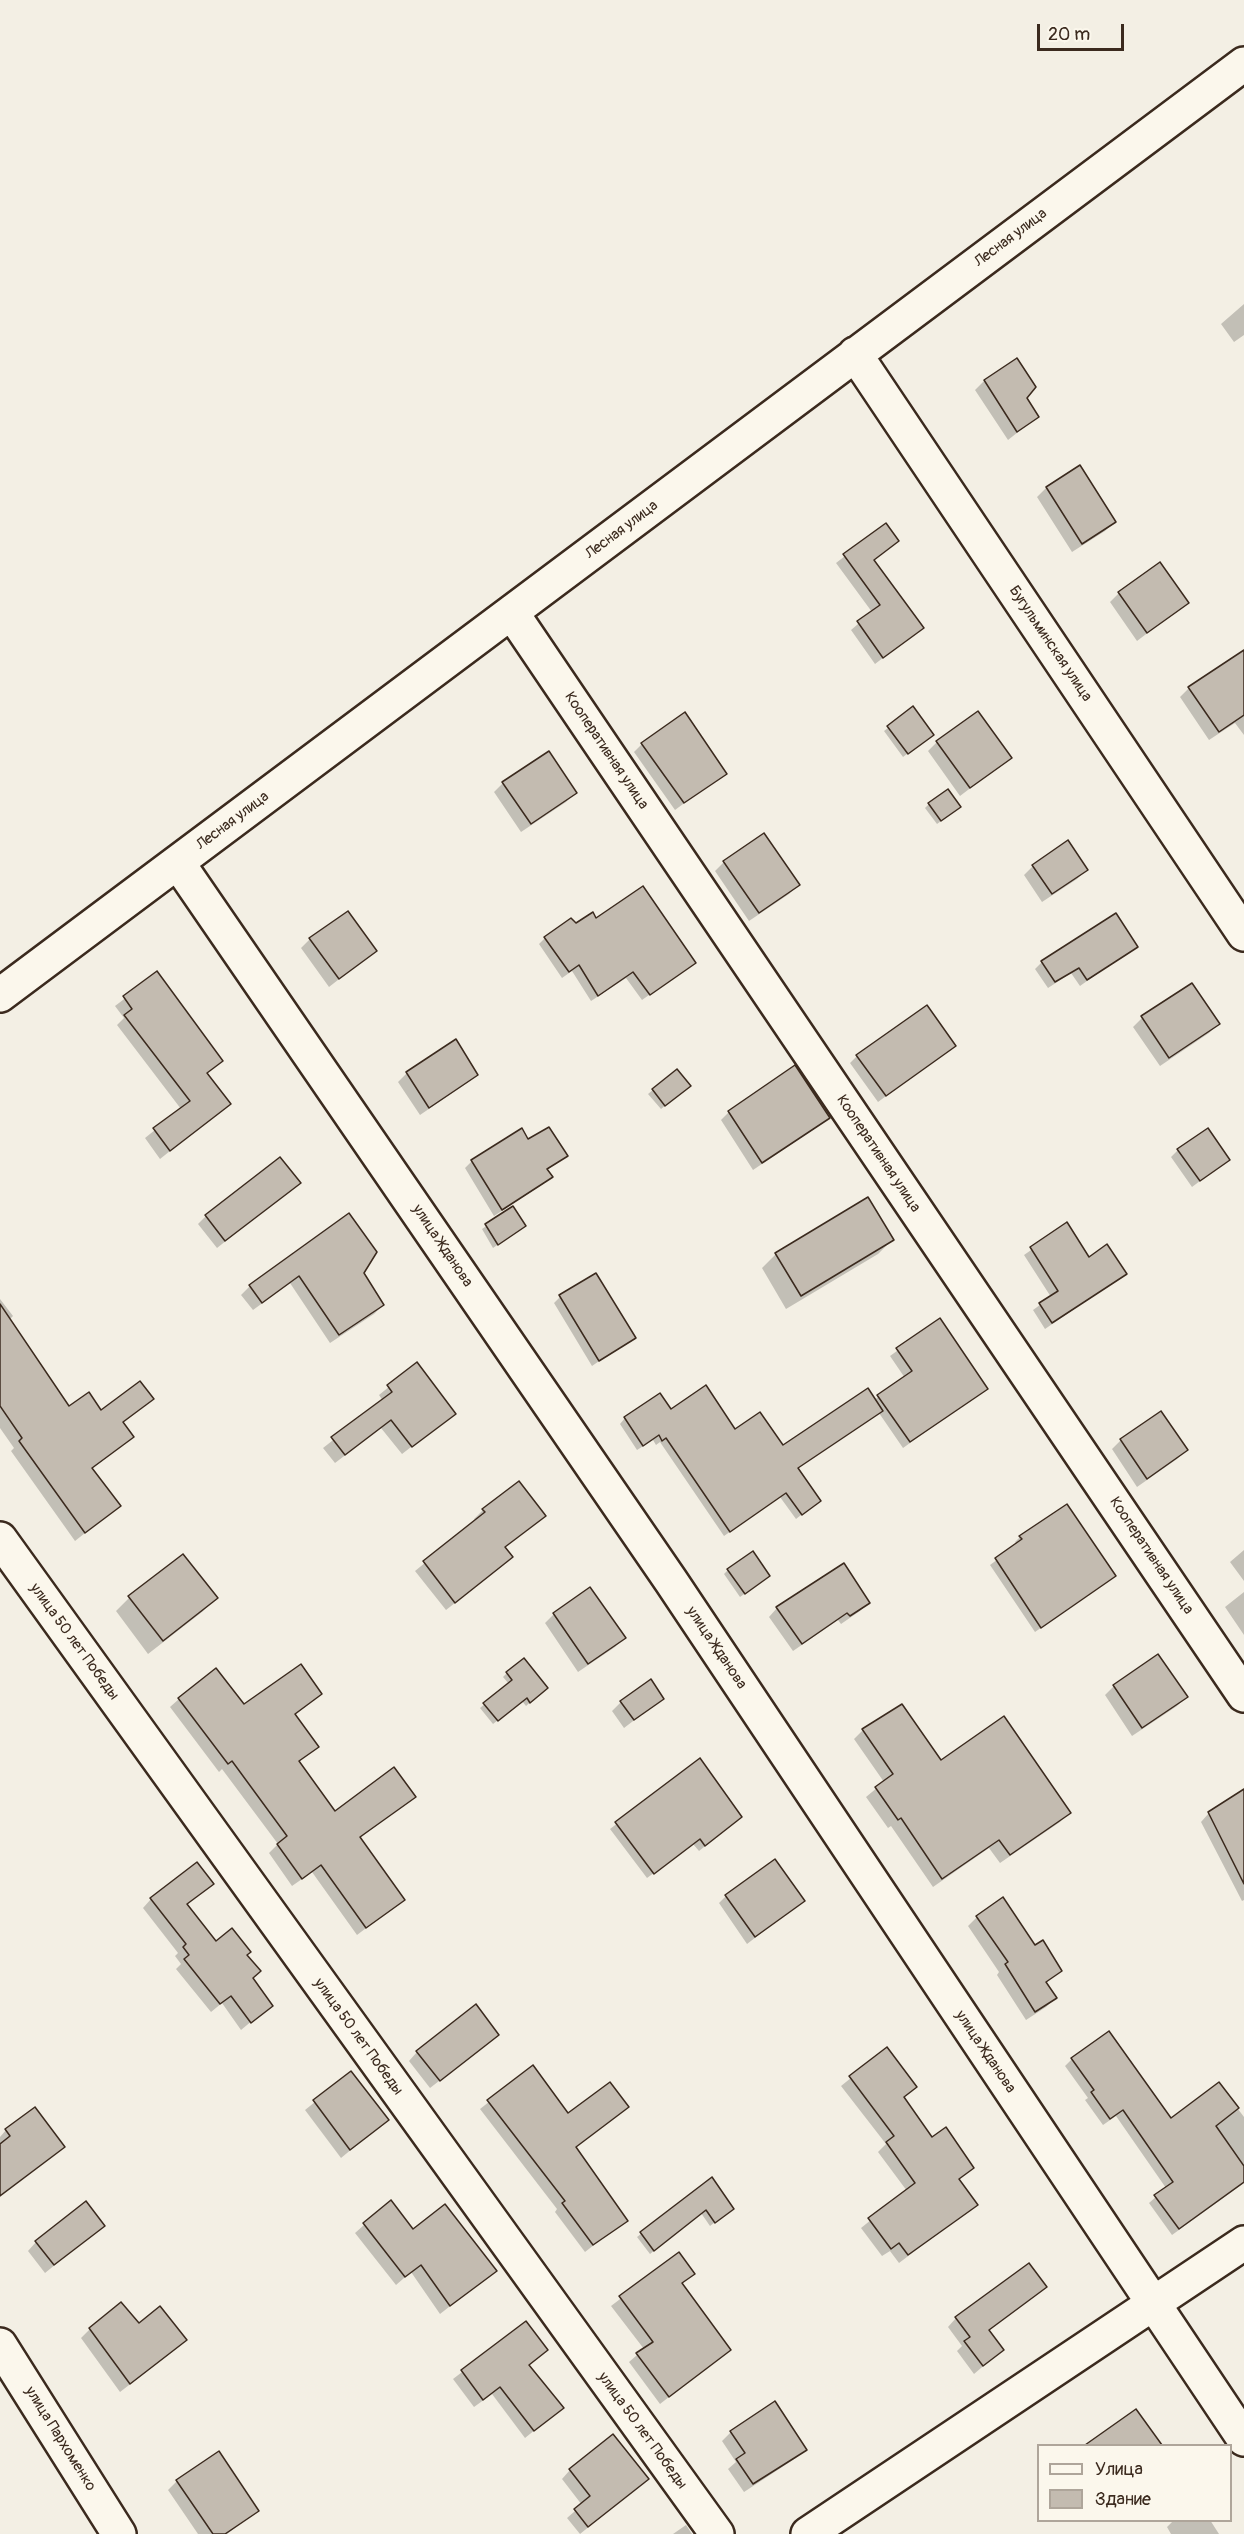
<!DOCTYPE html>
<html>
<head>
<meta charset="utf-8">
<style>
  body { margin:0 }
  #map { position:relative; width:1244px; height:2534px; overflow:hidden; background:#f3efe4; font-family:Pangolin,sans-serif }
  canvas { display:block }
  .legend { position:absolute; left:1037px; top:2444px; width:195px; height:78px; box-sizing:border-box; background:#fbf7ec; border:2px solid #aea59a; margin:0; padding:8px 10px; list-style:none; font-size:18px; color:#3b2a1e }
  .legend li { display:flex; align-items:center; gap:12px; height:30px }
  .legend b { width:30px; border:2px solid #aea59a }
  .scale { position:absolute; left:1037px; top:24px; width:87px; height:27px; box-sizing:border-box; border:3px solid #3b2a1e; border-top:0; padding-left:8px; font-size:18px; line-height:21px; white-space:nowrap; color:#3b2a1e; -webkit-text-stroke:4px #fbf7ec; paint-order:stroke }
</style>
</head>
<body>
<div id="map">
<canvas width="1244" height="2534"></canvas>
<ul class="legend">
<li><b style="height:8px;background:#fbf7ec"></b>Улица</li>
<li><b style="height:16px;background:#c3bbb0"></b>Здание</li>
</ul>
<div class="scale">20 m</div>
</div>
<script>
const context = document.querySelector('canvas').getContext('2d');
context.lineJoin = 'round';
function fillPath(path, color) { context.fillStyle = color; context.fill(path, 'evenodd'); }
const shape = rows => new Path2D(rows.map(r => 'M' + r).join(''));
function trace(path, color, width, dash) { context.strokeStyle = color; context.lineWidth = width; context.lineCap = dash ? 'butt' : 'round'; context.setLineDash(dash || []); context.stroke(path); }
function label(font, color, halo, rows, align = 'center') {
  context.font = font + ' Pangolin,sans-serif'; context.lineWidth = 5; context.setLineDash([]); context.textBaseline = 'middle'; context.strokeStyle = halo; context.fillStyle = color; for (const [text, x, y, turn = 0] of rows) {
    context.save(); context.translate(x, y); context.rotate((+turn || 0) * Math.PI / 180); context.textAlign = isNaN(turn) ? turn : align; if (halo) context.strokeText(text, 0, 0); context.fillText(text, 0, 0); context.restore();
  }
}
fillPath(shape([
  [1244,304,1244,335,1234,342,1221,324],
  [1016,360,1025,398,1037,417,1008,440,975,390,984,381],
  [1079,467,1114,522,1105,531,1072,552,1037,497,1046,488],
  [885,525,897,541,873,561,922,628,875,664,851,630,872,612,836,563],
  [1119,593,1187,603,1137,641,1110,602],
  [1244,668,1244,735,1235,723,1209,740,1180,697,1189,688],
  [913,709,928,738,903,757,884,731],
  [937,742,1010,758,960,796,928,751],
  [642,744,725,773,675,810,634,752],
  [503,783,575,793,566,802,521,832,494,792],
  [929,804,955,811,937,824,925,808],
  [764,835,798,885,789,894,749,921,715,871,724,862],
  [1033,866,1086,870,1077,879,1042,902,1024,875],
  [596,920,694,963,642,1000,626,978,591,1001,572,971,562,978,539,944,545,938],
  [310,939,375,951,329,987,301,948],
  [1136,946,1080,986,1071,973,1048,988,1035,969,1042,962],
  [157,974,221,1061,206,1074,229,1104,160,1159,145,1138,181,1109,117,1025,124,1018,115,1006],
  [1142,1018,1218,1024,1209,1033,1160,1066,1133,1027],
  [456,1041,476,1074,467,1083,420,1115,398,1082,407,1073],
  [954,1046,878,1102,850,1063,857,1056],
  [676,1071,685,1090,661,1109,648,1094],
  [729,1112,828,1117,820,1125,753,1170,721,1120],
  [528,1141,566,1156,547,1170,551,1177,543,1184,494,1216,465,1168,472,1161],
  [1178,1150,1228,1160,1192,1187,1171,1157],
  [299,1183,217,1248,198,1224,206,1216],
  [867,1199,892,1240,878,1254,786,1309,762,1268,775,1255],
  [513,1208,524,1226,493,1248,482,1229],
  [348,1215,362,1273,383,1305,374,1314,330,1343,290,1283,253,1310,241,1295,250,1286],
  [1067,1225,1089,1259,1125,1274,1045,1329,1033,1310,1051,1297,1024,1255],
  [560,1297,634,1337,592,1366,554,1303],
  [0,1299,13,1316,9,1320,69,1408,101,1412,152,1399,122,1424,132,1437,92,1469,119,1506,75,1541,11,1451,14,1448,0,1428],
  [940,1320,986,1389,903,1448,879,1413,796,1469,819,1501,796,1519,780,1497,724,1536,660,1442,656,1445,653,1440,637,1450,620,1424,625,1418,670,1411,782,1447,874,1400,905,1378,890,1356],
  [417,1364,454,1414,402,1454,381,1428,335,1463,323,1448,383,1401,379,1395],
  [1121,1440,1186,1450,1177,1459,1137,1487,1112,1449],
  [483,1510,544,1516,504,1548,502,1566,446,1610,415,1571,476,1521,474,1519],
  [1020,1537,1108,1581,1035,1632,990,1565,1017,1545,1015,1542],
  [1244,1550,1244,1581,1230,1562],
  [728,1570,764,1580,740,1597,724,1574],
  [590,1589,624,1638,615,1647,578,1672,545,1623,554,1614],
  [1244,1592,1244,1635,1225,1607],
  [129,1598,216,1598,202,1612,148,1654,116,1611],
  [868,1603,860,1611,841,1624,838,1620,793,1651,769,1617,777,1608],
  [1158,1656,1186,1697,1177,1706,1132,1736,1105,1695,1114,1686],
  [507,1673,542,1692,526,1706,522,1701,493,1724,480,1708,509,1684,503,1677],
  [321,1694,294,1716,317,1746,298,1763,335,1813,414,1796,359,1839,403,1900,357,1935,312,1872,292,1886,269,1853,278,1844,222,1769,219,1772,170,1707,179,1699,244,1706],
  [662,1699,624,1728,612,1711,621,1702],
  [863,1730,941,1762,1069,1812,1060,1822,1000,1863,989,1848,933,1887,891,1826,888,1828,866,1797,884,1782,854,1739],
  [700,1760,734,1823,699,1851,693,1844,647,1878,610,1829],
  [1244,1791,1244,1900,1242,1901,1201,1822,1209,1813],
  [212,1883,186,1906,216,1943,246,1955,251,1979,271,2005,241,2030,222,2003,211,2012,176,1969,181,1964,175,1956,178,1953,143,1908,151,1899],
  [726,1896,803,1901,747,1944,719,1903],
  [977,1917,1034,1947,1060,1971,1046,1983,1055,1998,1046,2007,1026,2020,997,1975,999,1972,968,1926],
  [488,2043,430,2088,409,2061,417,2052],
  [887,2049,915,2087,903,2098,932,2139,972,2167,958,2180,976,2205,899,2263,890,2251,882,2256,861,2228,907,2191,878,2152,886,2144,841,2086],
  [1072,2059,1171,2120,1219,2084,1244,2117,1244,2183,1172,2235,1149,2203,1166,2188,1116,2116,1103,2125,1085,2100,1088,2098,1065,2066],
  [533,2067,575,2148,626,2220,585,2252,555,2212,557,2209,480,2109],
  [351,2073,387,2120,341,2158,305,2110],
  [6,2130,63,2146,0,2196,0,2137],
  [712,2179,732,2209,710,2226,701,2213,650,2254,637,2237],
  [390,2202,413,2231,495,2271,440,2314,411,2272,396,2285,355,2233],
  [103,2226,45,2273,28,2251,36,2242],
  [679,2254,693,2274,681,2285,729,2350,660,2404,629,2362,644,2349,611,2306],
  [1045,2287,988,2331,1002,2350,974,2374,957,2351,962,2346,948,2327,956,2318],
  [526,2323,528,2366,562,2408,525,2438,492,2394,474,2407,453,2379],
  [138,2325,176,2349,120,2392,81,2338,90,2329],
  [1136,2411,1156,2439,1149,2446,1087,2446],
  [731,2432,805,2449,796,2458,744,2492,728,2469,736,2462,722,2441],
  [570,2470,638,2487,580,2534,567,2518,582,2505,562,2479],
  [177,2481,257,2511,227,2534,198,2534,168,2490],
  [1174,2520,1210,2520,1219,2534,1171,2534,1167,2527],
  [686,2525,692,2534,673,2534]
]), '#0003');
const building = shape([
  [1017,358,1036,387,1027,398,1039,417,1017,432,984,380,1017,358],
  [1080,465,1116,522,1082,544,1046,487,1080,465],
  [886,523,899,541,874,560,924,628,883,658,857,621,880,605,843,554,886,523],
  [1160,562,1189,603,1147,633,1118,592,1160,562],
  [1244,650,1244,715,1219,732,1188,687,1244,650],
  [913,706,934,735,908,754,887,726,913,706],
  [978,711,1012,758,970,788,936,741,978,711],
  [685,712,727,774,684,803,641,743,685,712],
  [549,751,577,793,531,824,502,782,549,751],
  [948,789,961,807,941,821,928,803,948,789],
  [764,833,800,885,759,913,723,861,764,833],
  [1068,840,1088,870,1052,894,1032,865,1068,840],
  [643,886,696,963,650,995,633,972,598,996,579,965,569,972,544,937,571,918,576,923,593,912,596,918,643,886],
  [348,911,377,951,339,979,309,938,348,911],
  [1116,913,1138,947,1087,980,1079,968,1055,982,1041,961,1116,913],
  [157,971,223,1061,207,1073,231,1104,170,1151,153,1128,190,1101,124,1015,132,1009,123,996,157,971],
  [1192,983,1220,1024,1169,1058,1141,1016,1192,983],
  [927,1005,956,1046,886,1096,856,1055,927,1005],
  [456,1039,478,1075,429,1108,406,1072,456,1039],
  [795,1065,830,1118,762,1163,728,1111,795,1065],
  [677,1069,691,1086,665,1106,652,1089,677,1069],
  [549,1127,568,1156,547,1169,553,1177,502,1210,471,1160,522,1128,528,1139,549,1127],
  [1208,1128,1230,1160,1200,1181,1177,1149,1208,1128],
  [280,1157,301,1183,225,1241,205,1215,280,1157],
  [868,1197,894,1240,801,1296,775,1253,868,1197],
  [513,1206,526,1226,498,1245,485,1224,513,1206],
  [349,1213,377,1252,364,1273,384,1305,339,1335,299,1276,262,1303,249,1285,349,1213],
  [1067,1222,1089,1257,1107,1244,1127,1274,1052,1323,1039,1303,1058,1291,1030,1247,1067,1222],
  [596,1273,636,1338,599,1361,559,1295,596,1273],
  [0,1304,69,1406,89,1392,101,1410,140,1381,154,1399,123,1422,134,1437,92,1468,121,1506,85,1533,19,1441,22,1438,0,1406,0,1304],
  [940,1318,988,1389,910,1442,877,1395,912,1371,896,1348,940,1318],
  [417,1362,456,1414,412,1447,391,1420,345,1455,331,1437,392,1392,387,1385,417,1362],
  [706,1385,735,1429,760,1412,783,1445,868,1388,883,1411,798,1468,821,1501,802,1515,786,1493,730,1532,666,1438,662,1441,659,1435,643,1446,624,1417,660,1393,671,1409,706,1385],
  [1161,1411,1188,1450,1147,1479,1120,1439,1161,1411],
  [519,1481,546,1516,505,1547,513,1557,455,1603,423,1561,485,1512,482,1509,519,1481],
  [1067,1504,1116,1576,1041,1628,995,1558,1022,1539,1019,1536,1067,1504],
  [753,1551,770,1576,745,1594,727,1569,753,1551],
  [183,1554,218,1598,163,1641,128,1596,183,1554],
  [844,1563,870,1603,850,1616,847,1613,802,1644,776,1607,844,1563],
  [590,1587,626,1638,588,1664,553,1613,590,1587],
  [1158,1654,1188,1697,1142,1728,1113,1685,1158,1654],
  [524,1658,548,1688,530,1703,527,1698,498,1721,483,1703,512,1680,506,1672,524,1658],
  [301,1664,322,1694,295,1714,319,1747,299,1761,335,1811,394,1767,416,1797,360,1837,405,1900,366,1928,321,1865,302,1879,277,1844,287,1836,232,1761,228,1764,178,1698,216,1668,244,1704,301,1664],
  [651,1679,664,1699,634,1720,620,1701,651,1679],
  [902,1704,941,1760,1004,1716,1071,1813,1010,1855,999,1840,942,1879,901,1818,898,1820,875,1787,893,1774,862,1729,902,1704],
  [700,1758,742,1817,705,1846,700,1839,654,1874,615,1822,700,1758],
  [1244,1789,1244,1884,1208,1812,1244,1789],
  [775,1859,805,1901,755,1937,725,1895,775,1859],
  [197,1862,214,1884,187,1904,216,1941,232,1928,251,1952,247,1955,261,1971,253,1978,273,2006,251,2023,231,1996,220,2004,184,1959,189,1955,183,1947,186,1944,150,1898,197,1862],
  [1003,1897,1035,1945,1043,1940,1062,1971,1046,1982,1057,1998,1035,2012,1005,1964,1008,1962,976,1916,1003,1897],
  [476,2004,499,2035,440,2081,416,2051,476,2004],
  [1109,2031,1171,2118,1219,2082,1239,2108,1216,2126,1244,2166,1244,2182,1179,2229,1154,2195,1173,2182,1123,2110,1110,2119,1091,2092,1094,2090,1071,2058,1109,2031],
  [887,2047,917,2087,904,2097,932,2137,946,2127,974,2168,959,2179,978,2205,908,2255,899,2243,891,2249,868,2218,915,2183,886,2142,894,2136,849,2076,887,2047],
  [533,2065,568,2113,610,2082,629,2107,576,2147,628,2221,593,2245,562,2203,565,2201,487,2100,533,2065],
  [351,2071,389,2120,350,2150,313,2100,351,2071],
  [35,2107,65,2147,0,2196,0,2144,10,2136,5,2129,35,2107],
  [712,2177,734,2209,715,2223,706,2210,654,2251,640,2232,712,2177],
  [391,2200,413,2229,445,2204,497,2271,450,2306,421,2265,405,2277,363,2223,391,2200],
  [86,2201,105,2226,54,2265,35,2241,86,2201],
  [679,2252,695,2274,682,2283,731,2350,669,2397,636,2353,653,2342,619,2296,679,2252],
  [1029,2263,1047,2287,989,2330,1004,2350,983,2366,964,2341,970,2337,955,2317,1029,2263],
  [121,2302,139,2323,160,2306,187,2340,130,2384,89,2328,121,2302],
  [526,2321,548,2350,529,2365,564,2408,534,2431,500,2387,483,2400,461,2370,526,2321],
  [775,2401,807,2450,753,2484,736,2459,745,2453,730,2431,775,2401],
  [1136,2409,1162,2445,1085,2445,1136,2409],
  [613,2434,649,2479,588,2527,574,2509,590,2496,569,2469,613,2434],
  [219,2451,259,2511,225,2534,213,2534,176,2480,219,2451]
]);
fillPath(building, '#c3bbb0');
trace(building, '#3b2a1e', 1.5);
const minor = shape([
  [855,354,1244,934],
  [512,613,1244,1695],
  [178,863,671,1581,1244,2439],
  [0,995,1244,64],
  [0,1539,717,2534],
  [0,2345,119,2534],
  [808,2534,1244,2243]
]);
trace(minor, '#3b2a1e', 38);
trace(minor, '#fbf7ec', 33);
label('15px', '#3b2a1e', '#fbf7ec', [
  ["Лесная улица",1011,238,-37],
  ["Лесная улица",622,530,-37],
  ["Бугульминская улица",1050,644,56],
  ["Кооперативная улица",606,751,56],
  ["Лесная улица",233,821,-37],
  ["Кооперативная улица",878,1154,56],
  ["улица Жданова",442,1246,56],
  ["Кооперативная улица",1151,1556,56],
  ["улица 50 лет Победы",74,1642,54],
  ["улица Жданова",716,1648,56],
  ["улица 50 лет Победы",358,2037,54],
  ["улица Жданова",985,2052,56],
  ["улица 50 лет Победы",642,2431,54],
  ["улица Пархоменко",60,2439,58]
]);
</script>
</body>
</html>
